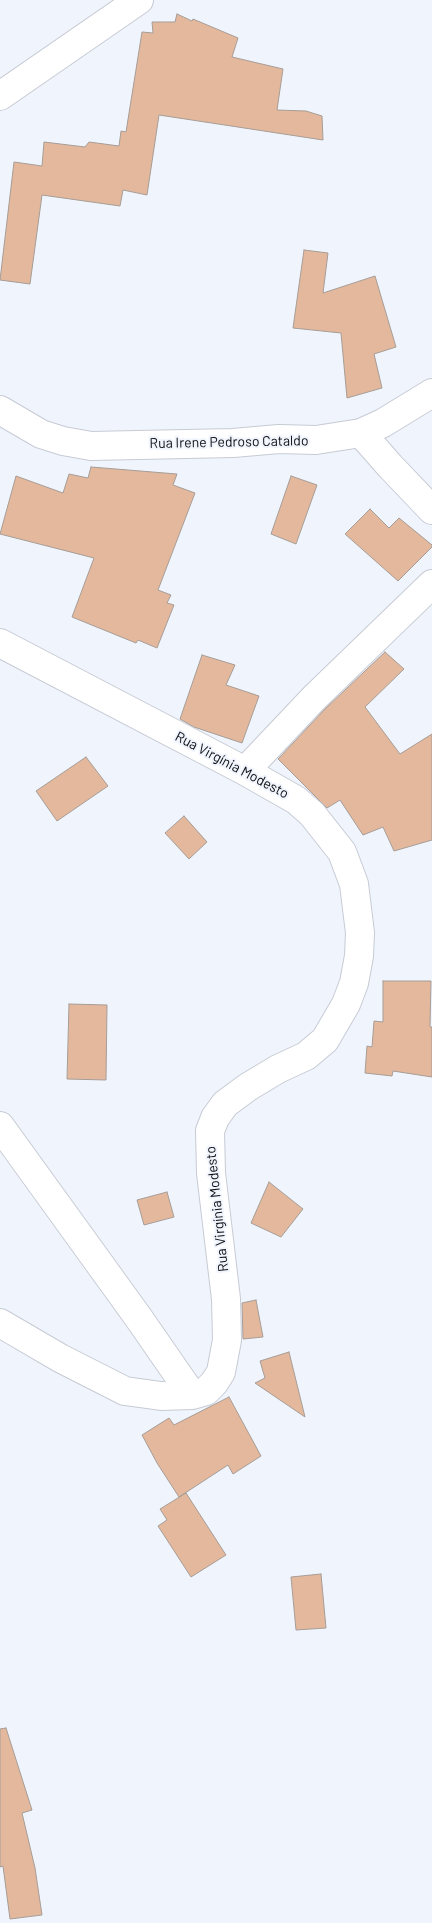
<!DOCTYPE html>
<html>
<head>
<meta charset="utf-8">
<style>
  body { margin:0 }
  canvas { display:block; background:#f0f4fd }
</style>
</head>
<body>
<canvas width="432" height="1923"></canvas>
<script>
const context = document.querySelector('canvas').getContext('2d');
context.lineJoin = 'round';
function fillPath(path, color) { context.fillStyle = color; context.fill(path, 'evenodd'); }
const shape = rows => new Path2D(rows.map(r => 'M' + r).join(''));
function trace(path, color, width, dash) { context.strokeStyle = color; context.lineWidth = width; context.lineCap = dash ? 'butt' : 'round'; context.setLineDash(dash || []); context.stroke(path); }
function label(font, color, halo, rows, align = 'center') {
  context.font = font + ' Barlow,sans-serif'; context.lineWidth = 4; context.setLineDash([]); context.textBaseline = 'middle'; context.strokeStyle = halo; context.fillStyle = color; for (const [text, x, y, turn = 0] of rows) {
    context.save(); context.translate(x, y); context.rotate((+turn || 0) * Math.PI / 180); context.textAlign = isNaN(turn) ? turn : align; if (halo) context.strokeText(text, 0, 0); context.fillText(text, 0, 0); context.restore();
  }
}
const building = shape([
  [177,14,192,21,193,19,238,38,232,57,283,69,277,110,306,111,322,116,323,140,159,115,147,195,123,190,120,206,42,195,30,284,0,280,14,162,42,166,44,142,85,147,89,142,119,146,121,131,126,132,142,32,153,33,152,22,175,22,177,14],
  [304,250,328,253,323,293,375,276,396,347,374,354,382,388,347,398,341,333,293,328,304,250],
  [91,467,177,474,173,485,195,493,158,590,171,595,167,603,174,605,157,648,138,640,136,643,72,617,94,558,0,534,16,476,63,493,69,474,88,478,91,467],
  [291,476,317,485,296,544,271,534,291,476],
  [370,509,389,528,399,518,432,545,432,547,398,581,345,534,370,509],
  [385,652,404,669,365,707,400,754,432,734,432,840,394,851,383,827,363,835,340,800,327,808,278,759,325,709,385,652],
  [202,655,235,665,226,685,259,696,242,743,194,727,180,719,202,655],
  [86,757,108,786,57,821,36,791,86,757],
  [184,816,207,842,189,859,165,833,184,816],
  [383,981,431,981,430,1027,432,1027,432,1077,393,1071,392,1076,365,1073,367,1046,372,1047,374,1021,383,1022,383,981],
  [69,1004,107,1005,106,1080,67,1079,69,1004],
  [269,1182,303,1209,281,1237,251,1223,269,1182],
  [167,1192,174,1217,144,1225,137,1200,167,1192],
  [256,1300,263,1337,243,1339,242,1303,256,1300],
  [289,1352,305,1417,255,1383,265,1378,260,1361,289,1352],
  [229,1397,261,1456,233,1474,228,1465,179,1497,157,1463,142,1435,169,1418,174,1425,229,1397],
  [186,1493,226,1555,191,1577,158,1526,167,1520,160,1509,186,1493],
  [321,1574,326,1628,296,1630,291,1577,321,1574],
  [6,1728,32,1810,22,1813,35,1868,42,1915,10,1919,3,1866,0,1867,0,1729,6,1728]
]);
fillPath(building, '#e4b89c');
trace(building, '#a69d97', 1);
const minor = shape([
  [0,96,139,0],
  [0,410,41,434,63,441,91,446,233,443,279,439,316,440,361,433,383,423,432,393],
  [361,433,390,466,432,510],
  [0,643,245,771,296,800,312,814,342,852,354,884,360,933,359,956,354,983,346,1004,325,1040,306,1056,278,1069,248,1087,225,1104,215,1118,210,1131,211,1173,226,1299,227,1340,221,1372,214,1383,206,1391,192,1395,161,1396,125,1391,60,1358,0,1323],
  [245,771,314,698,432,584],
  [0,1126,138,1317,192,1395]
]);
trace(minor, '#c7cbd4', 30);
trace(minor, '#fff', 28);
label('14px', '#0b0d10', '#f0f4fd', [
  ["Rua Irene Pedroso Cataldo",229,442,-1],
  ["Rua Virgínia Modesto",232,765,28],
  ["Rua Virgínia Modesto",217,1209,-96]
]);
</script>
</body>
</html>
